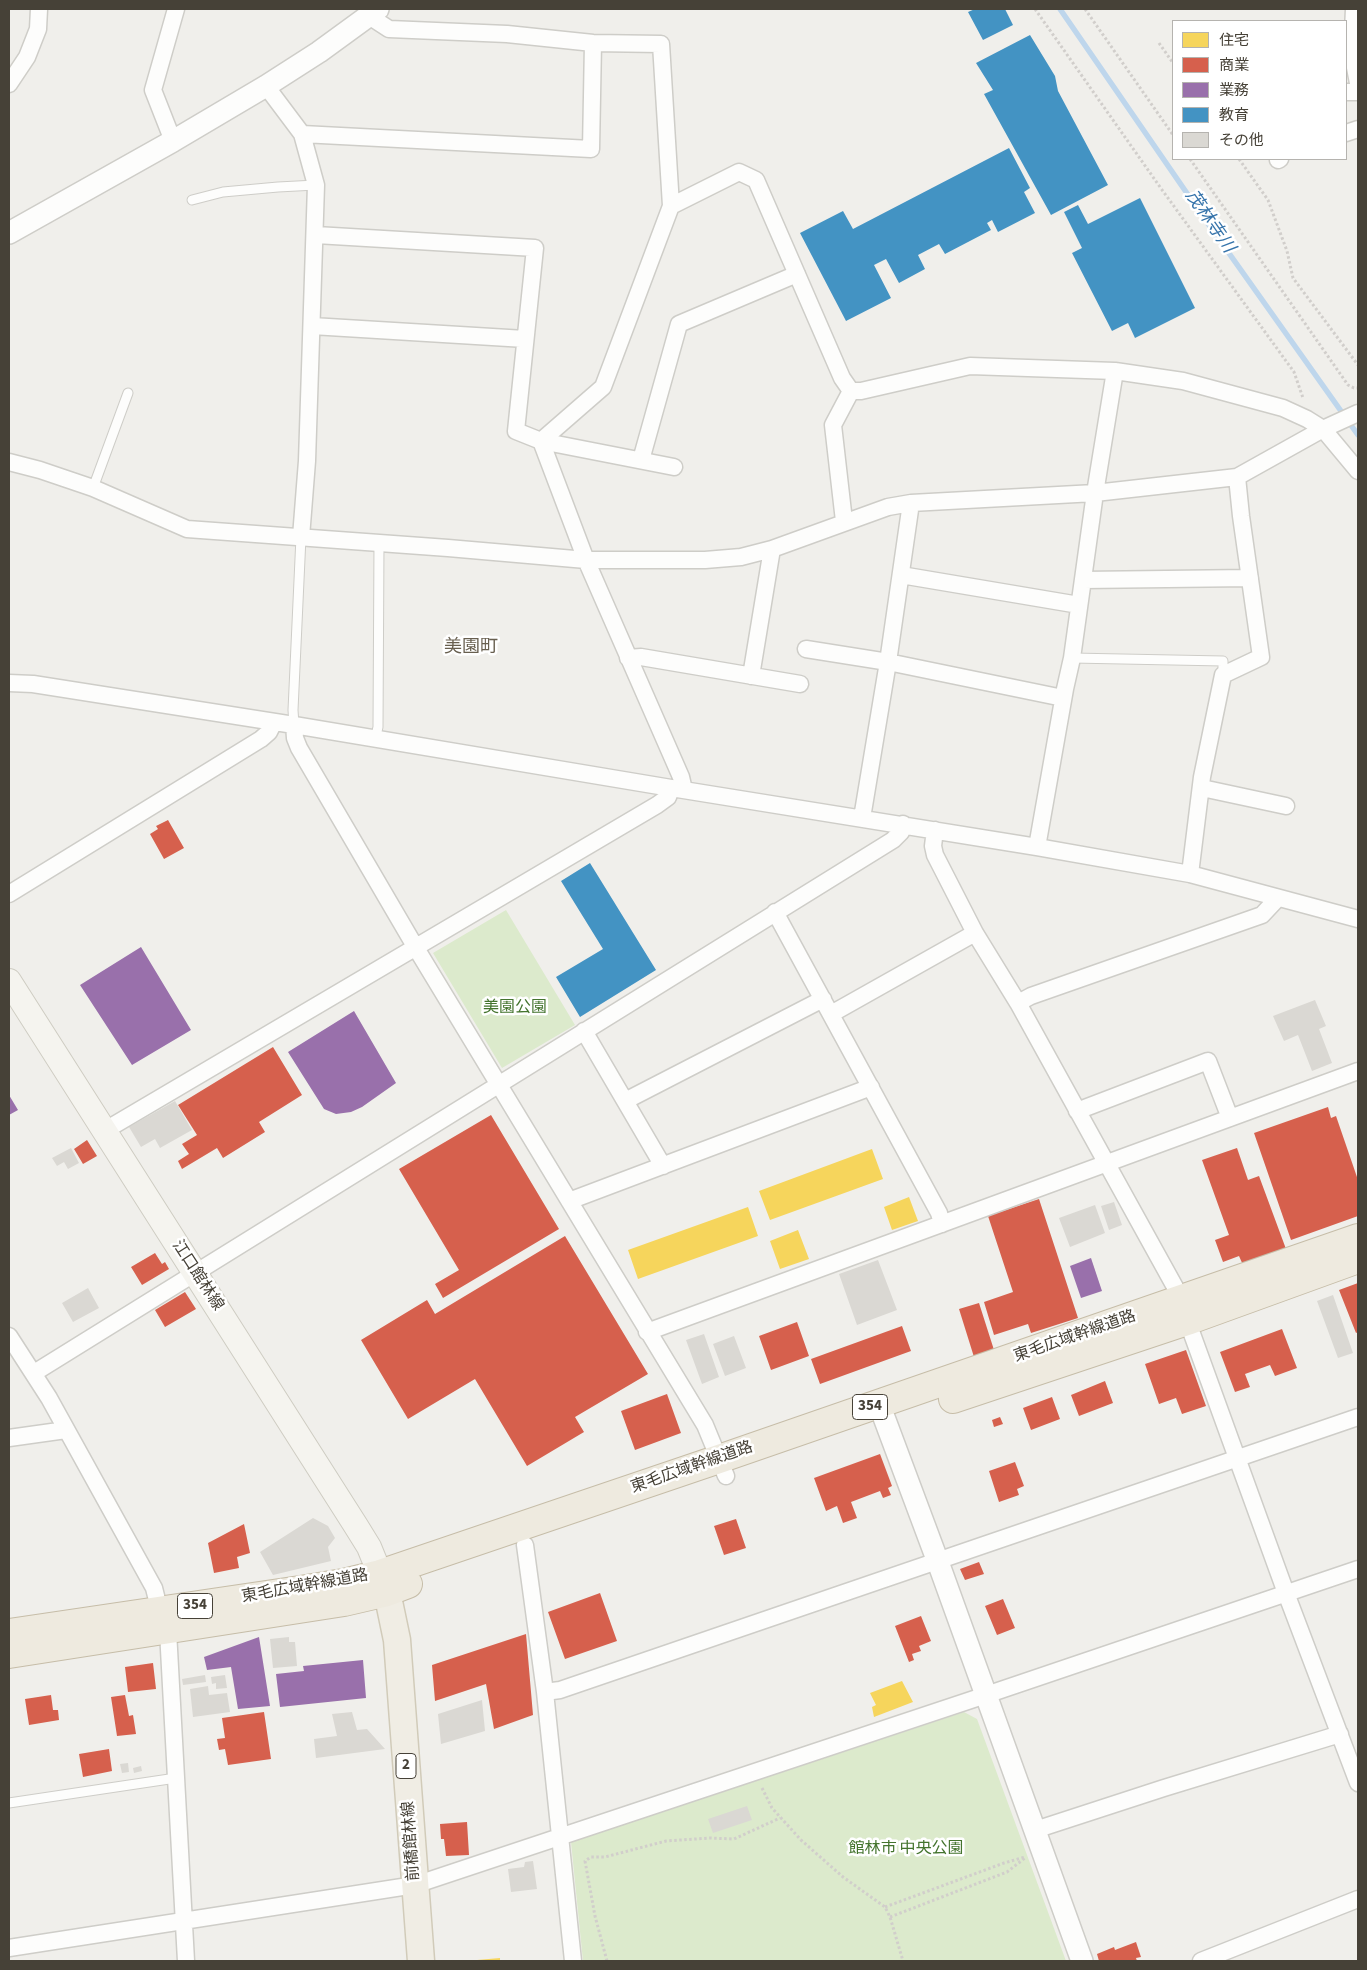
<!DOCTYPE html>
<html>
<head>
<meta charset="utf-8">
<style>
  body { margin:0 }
  #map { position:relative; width:1367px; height:1970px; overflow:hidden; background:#f0efeb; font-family:"Source Sans 3","Noto Sans JP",sans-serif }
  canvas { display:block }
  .frame { position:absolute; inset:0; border:10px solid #464137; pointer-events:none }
  .legend { position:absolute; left:1172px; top:20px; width:175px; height:140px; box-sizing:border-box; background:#fff; border:1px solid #b5b3af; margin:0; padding:6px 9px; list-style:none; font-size:15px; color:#464137 }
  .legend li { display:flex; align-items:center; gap:10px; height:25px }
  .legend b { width:25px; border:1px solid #b5b3af }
</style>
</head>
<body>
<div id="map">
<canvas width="1367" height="1970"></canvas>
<div class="frame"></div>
<ul class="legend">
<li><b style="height:14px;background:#f6d55c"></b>住宅</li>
<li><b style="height:14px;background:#d6604d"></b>商業</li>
<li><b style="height:14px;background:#9970ab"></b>業務</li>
<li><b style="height:14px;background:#4393c3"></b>教育</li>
<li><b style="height:14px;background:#dad8d3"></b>その他</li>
</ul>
</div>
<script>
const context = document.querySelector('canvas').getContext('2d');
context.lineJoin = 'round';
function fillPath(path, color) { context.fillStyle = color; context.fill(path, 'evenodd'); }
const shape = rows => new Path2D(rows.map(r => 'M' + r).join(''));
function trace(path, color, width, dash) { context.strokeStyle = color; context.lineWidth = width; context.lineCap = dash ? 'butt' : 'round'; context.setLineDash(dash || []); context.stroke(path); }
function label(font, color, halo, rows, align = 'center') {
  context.font = font + ' "Source Sans 3","Noto Sans JP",sans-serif'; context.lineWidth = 5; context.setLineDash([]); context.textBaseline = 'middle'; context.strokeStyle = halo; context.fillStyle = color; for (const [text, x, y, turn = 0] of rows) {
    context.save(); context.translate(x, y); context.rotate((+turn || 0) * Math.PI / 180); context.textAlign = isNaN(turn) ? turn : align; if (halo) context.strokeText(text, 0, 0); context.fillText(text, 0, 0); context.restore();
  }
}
fillPath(shape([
  [506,910,575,1025,502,1068,433,953],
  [964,1712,977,1719,1066,1961,583,1961,571,1842]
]), '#dceacc');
fillPath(shape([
  [872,1149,883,1179,770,1220,759,1191],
  [909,1197,918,1221,892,1230,884,1207],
  [748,1207,758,1236,638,1279,628,1250],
  [798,1230,809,1259,780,1269,770,1241],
  [902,1681,913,1702,874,1717,872,1707,876,1705,870,1693],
  [500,1958,500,1961,477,1961,477,1960]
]), '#f6d55c');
fillPath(shape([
  [168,820,184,848,164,859,150,834,158,829,156,826],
  [273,1047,302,1095,259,1122,265,1132,223,1158,217,1148,182,1169,178,1161,189,1154,182,1144,197,1135,178,1105],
  [1328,1107,1331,1118,1336,1116,1358,1180,1358,1216,1291,1240,1254,1133],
  [491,1115,559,1229,443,1298,435,1284,459,1270,399,1169],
  [87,1140,97,1156,83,1164,74,1149],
  [1237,1148,1248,1180,1259,1176,1286,1249,1243,1265,1239,1256,1223,1262,1215,1240,1229,1235,1202,1160],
  [1039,1199,1078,1318,1031,1333,1028,1324,994,1335,984,1302,1013,1292,988,1216],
  [565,1236,648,1374,575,1417,584,1432,527,1466,475,1379,408,1419,361,1340,427,1300,435,1314],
  [155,1253,162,1264,165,1262,169,1269,142,1285,131,1267],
  [1358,1283,1358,1332,1356,1333,1339,1290],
  [185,1292,196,1309,165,1327,155,1310],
  [979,1303,994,1350,974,1357,959,1309],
  [797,1322,809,1356,771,1370,759,1336],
  [902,1326,911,1351,820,1384,811,1359],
  [1282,1329,1297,1368,1275,1376,1270,1365,1245,1374,1250,1387,1235,1392,1220,1352],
  [1186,1350,1206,1406,1182,1414,1176,1398,1159,1404,1145,1364],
  [1105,1381,1113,1403,1079,1416,1071,1395],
  [667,1394,681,1433,635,1450,621,1411],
  [1052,1397,1060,1419,1031,1430,1023,1408],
  [1000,1417,1003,1424,994,1427,992,1420],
  [880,1454,892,1486,888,1488,891,1495,883,1498,880,1491,851,1502,857,1518,843,1523,837,1506,826,1511,814,1478],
  [1015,1462,1024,1486,1017,1489,1019,1495,999,1502,989,1471],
  [736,1519,746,1548,724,1555,714,1526],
  [244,1524,250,1553,237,1557,239,1568,214,1573,208,1543],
  [979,1562,984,1574,965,1580,960,1569],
  [600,1593,617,1641,565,1659,548,1612],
  [1003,1599,1015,1628,997,1635,985,1606],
  [921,1616,931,1641,919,1646,921,1651,912,1654,914,1660,909,1662,895,1626],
  [526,1634,533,1715,494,1729,486,1684,435,1701,432,1665],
  [153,1663,156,1689,128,1692,125,1667],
  [51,1695,53,1710,58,1710,59,1720,29,1725,25,1699],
  [125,1695,129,1716,133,1715,136,1734,117,1736,111,1697],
  [264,1712,271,1759,228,1765,225,1749,219,1750,217,1739,225,1738,222,1718],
  [109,1749,112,1771,83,1777,79,1754],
  [467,1822,469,1855,446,1856,444,1839,441,1839,440,1824],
  [1136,1942,1141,1957,1136,1958,1137,1961,1099,1961,1097,1954,1114,1947,1115,1950]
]), '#d6604d');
fillPath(shape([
  [141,947,191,1030,132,1065,80,985],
  [354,1011,396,1083,362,1107,351,1112,336,1114,324,1109,288,1052],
  [9,1095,18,1110,9,1115],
  [1091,1258,1102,1291,1081,1298,1070,1266],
  [259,1637,270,1706,238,1709,231,1667,207,1670,204,1657],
  [363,1660,366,1698,280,1707,276,1674,304,1671,303,1666]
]), '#9970ab');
fillPath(shape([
  [975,9,1005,9,1013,25,983,40,968,12],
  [1030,35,1055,76,1058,91,1108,185,1051,215,984,94,993,90,976,63],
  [1009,148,1030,188,1024,192,1035,213,998,232,992,220,987,223,991,230,945,254,939,244,918,255,925,269,899,283,886,259,874,265,891,298,846,321,800,233,843,211,853,229],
  [1140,198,1195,308,1135,338,1128,323,1112,331,1072,253,1082,248,1064,212,1078,205,1088,224],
  [590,863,656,970,580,1017,556,977,603,949,561,881]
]), '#4393c3');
trace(shape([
  [1060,9,1204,218,1358,435]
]), '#bed6ec', 5.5);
fillPath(shape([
  [1315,1000,1326,1026,1319,1029,1332,1063,1312,1071,1298,1035,1284,1041,1273,1016],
  [175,1101,192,1130,160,1148,155,1139,141,1147,129,1127],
  [71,1148,79,1163,68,1169,64,1162,57,1166,52,1158],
  [1114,1202,1122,1225,1109,1230,1101,1206],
  [1095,1205,1105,1233,1070,1247,1059,1218],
  [878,1260,897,1310,857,1325,839,1274],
  [88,1288,99,1308,73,1322,62,1303],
  [1333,1295,1353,1353,1338,1358,1317,1301],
  [704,1334,719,1377,702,1384,686,1340],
  [734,1336,746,1368,725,1376,713,1344],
  [313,1518,328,1526,335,1538,328,1547,331,1561,273,1575,260,1552],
  [289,1637,289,1642,295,1642,297,1666,273,1668,270,1639],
  [205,1675,206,1682,183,1685,182,1679],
  [225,1675,227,1688,216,1689,216,1683,212,1684,211,1677],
  [208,1686,209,1695,227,1693,230,1712,193,1717,190,1689],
  [482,1700,485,1731,441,1744,438,1714],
  [352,1712,357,1730,367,1729,385,1749,316,1758,314,1739,337,1736,332,1714],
  [128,1763,129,1772,122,1773,120,1764],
  [141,1766,142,1771,134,1773,133,1768],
  [747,1806,752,1820,713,1833,708,1819],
  [533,1861,537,1889,511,1892,508,1869,524,1867,525,1862]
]), '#dad8d3');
const service = shape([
  [192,200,223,192,278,187,316,185],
  [93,488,128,393],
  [1072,658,1223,661,1223,675],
  [294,725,293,710,301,537],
  [375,740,378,727,379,543],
  [9,1803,176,1778]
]);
const minor = shape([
  [1354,9,1352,52,1358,83],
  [369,16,389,29,507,34,593,43,661,44,671,206],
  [9,84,27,57,38,29,39,9],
  [266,86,302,134,316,185,307,461,301,537],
  [1346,92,1358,92],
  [1346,133,1358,129],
  [302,134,591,149,593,43],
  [173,141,153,90,176,9],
  [1278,160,1280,159],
  [316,235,535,248,516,431,541,441,674,467],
  [312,326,525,339],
  [851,391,861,391,970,366,1115,371,1183,381,1283,408,1307,419,1323,429,1358,471],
  [541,441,603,387,671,206,739,172,756,180,842,378,851,391],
  [541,441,586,560,681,777,684,790],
  [641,460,679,324,797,274],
  [9,462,40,470,93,488,187,529,448,548,586,560,705,560,741,557,772,549,888,507,911,503,1095,493,1237,477,1323,429,1358,413],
  [844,521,833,425,851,391],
  [901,575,1079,605],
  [1083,580,1250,578],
  [806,649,888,662,1063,698],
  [628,658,641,657,800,684],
  [751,676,772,549],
  [9,683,33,684,294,725,671,788,1037,847,1190,874,1358,919],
  [294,725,295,738,299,748,416,948,705,1425,726,1476],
  [1202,788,1286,806],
  [862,818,888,662,911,503],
  [935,830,933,846,935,855,975,933,1018,1003,1175,1287,1286,1593,1358,1783],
  [1037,847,1065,689,1072,658,1095,493,1115,371],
  [1190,874,1202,777,1223,675,1261,657,1241,516,1237,477],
  [9,894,261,739,269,732,274,722],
  [775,912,939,1213,942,1224],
  [1018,1003,1031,996,1262,915,1277,899],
  [831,1014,975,933],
  [584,1031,663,1166],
  [625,1101,823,999],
  [1077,1111,1208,1061,1230,1118],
  [104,1131,657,805,668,797,671,788],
  [569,1201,871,1087],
  [647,1332,1358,1071],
  [9,1336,49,1398,154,1588,160,1612,168,1631,186,1961],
  [34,1373,893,840,901,832,903,824],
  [9,1438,66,1430],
  [525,1545,545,1692,573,1961],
  [545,1692,560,1690,1358,1417],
  [1035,1830,1164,1788,1340,1734],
  [9,1948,415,1885,986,1695,1358,1569],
  [1201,1961,1358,1899]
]);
const tertiary = shape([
  [9,233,173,141,266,86,319,52,378,9],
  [879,1404,938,1562,1082,1961]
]);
const secondary = shape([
  [9,981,356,1526,369,1547,380,1574]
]);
const primary = shape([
  [380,1574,387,1592,397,1640,421,1961]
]);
const trunk = shape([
  [953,1399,1187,1321,1358,1259],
  [9,1633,300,1590,343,1583,380,1574,719,1459,1358,1238],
  [9,1654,344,1602,387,1592,408,1584]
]);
trace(service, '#cecdc8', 11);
trace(minor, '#cecdc8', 19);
trace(tertiary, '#cecdc8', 24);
trace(secondary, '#ceccc2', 26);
trace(primary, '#d1cbb9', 29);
trace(trunk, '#c6bda8', 30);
trace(shape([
  [1035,9,1160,187,1294,372,1303,398],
  [1085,9,1173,135],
  [1159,43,1173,63],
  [1190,159,1348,385,1354,388,1358,388],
  [1239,159,1268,200,1287,251,1293,278,1358,365],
  [762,1788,772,1808,801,1840,843,1877,885,1907,890,1917,903,1961],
  [885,1907,1004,1863,1025,1857],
  [890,1917,1007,1872,1025,1858],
  [607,1961,595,1916,585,1861,591,1857,605,1857,666,1841,710,1838,734,1839,780,1818]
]), '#d1cecb', 3, [2.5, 2.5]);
trace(service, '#fdfdfc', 9);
trace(minor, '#fdfdfc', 16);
trace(tertiary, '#fdfdfc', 21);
trace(secondary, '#f5f4ef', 24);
trace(primary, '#f0ede4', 26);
trace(trunk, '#eeeadf', 28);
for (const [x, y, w] of [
  [870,1407,35],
  [195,1606,35],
  [406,1766,20]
]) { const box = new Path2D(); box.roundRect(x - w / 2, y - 12.5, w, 25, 4); context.fillStyle = '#fff'; context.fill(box); trace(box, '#464137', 1); }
label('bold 15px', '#464137', null, [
  ["354",870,1407],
  ["354",195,1606],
  ["2",406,1766]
]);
label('16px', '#44742e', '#fff', [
  ["美園公園",515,1008],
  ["館林市 中央公園",906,1849]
]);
label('16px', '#464137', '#fff', [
  ["江口館林線",197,1276,57],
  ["東毛広域幹線道路",1075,1337,-19],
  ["東毛広域幹線道路",692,1468,-19],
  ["東毛広域幹線道路",305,1587,-10],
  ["前橋館林線",412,1841,-94]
]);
label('italic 18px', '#3674ab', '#fff', [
  ["茂林寺川",1209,222,55]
]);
label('18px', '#685f4f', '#fff', [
  ["美園町",471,648]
]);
</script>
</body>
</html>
